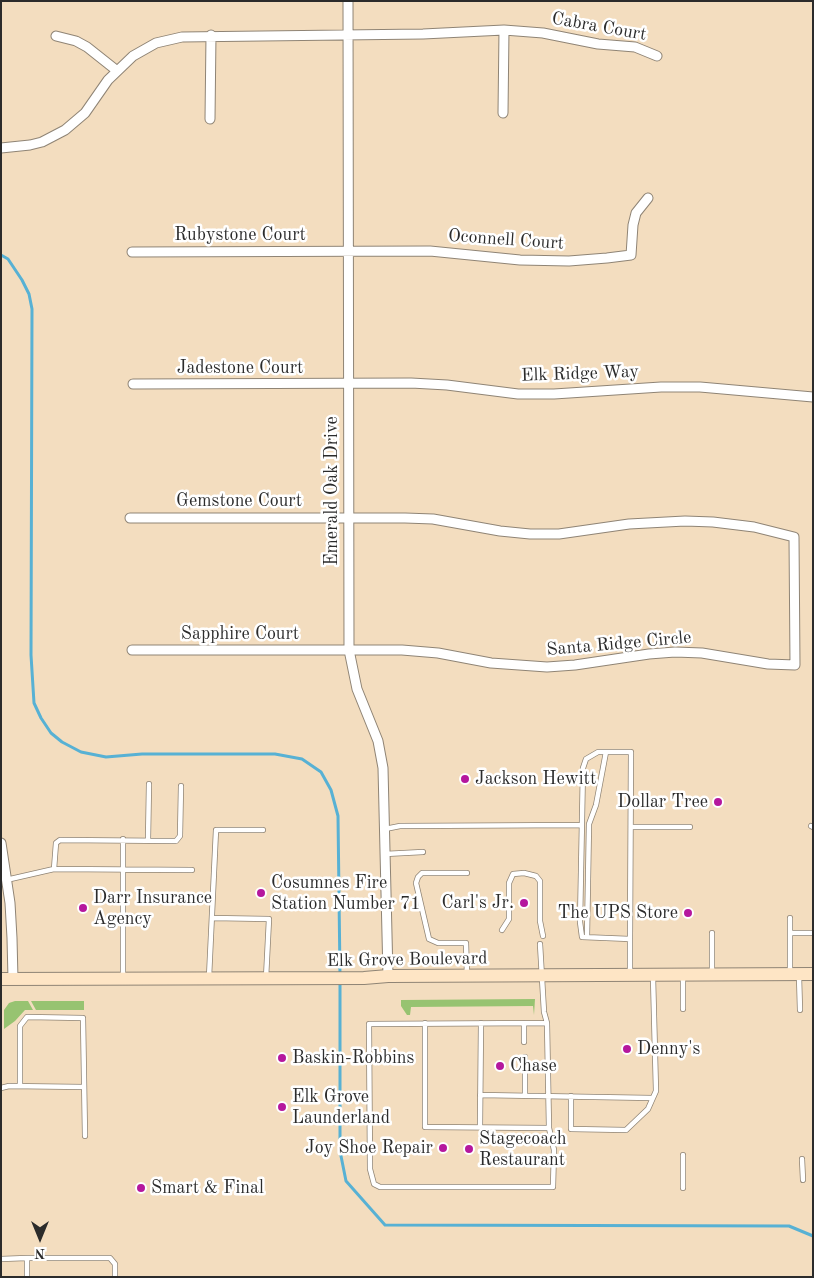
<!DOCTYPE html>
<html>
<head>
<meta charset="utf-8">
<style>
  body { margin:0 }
  #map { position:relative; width:814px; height:1278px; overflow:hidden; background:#f3ddbf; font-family:"Old Standard TT",serif }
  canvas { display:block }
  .frame { position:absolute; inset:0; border:2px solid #2b2b2b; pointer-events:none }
  .north { position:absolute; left:15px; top:1213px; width:50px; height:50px; -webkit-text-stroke:4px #fff; paint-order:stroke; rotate:180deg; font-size:14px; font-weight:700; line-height:20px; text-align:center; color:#2b2b2b }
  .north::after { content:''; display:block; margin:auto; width:18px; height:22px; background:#2b2b2b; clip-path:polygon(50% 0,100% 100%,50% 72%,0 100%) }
</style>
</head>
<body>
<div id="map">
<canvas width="814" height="1278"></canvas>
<div class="frame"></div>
<div class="north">N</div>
</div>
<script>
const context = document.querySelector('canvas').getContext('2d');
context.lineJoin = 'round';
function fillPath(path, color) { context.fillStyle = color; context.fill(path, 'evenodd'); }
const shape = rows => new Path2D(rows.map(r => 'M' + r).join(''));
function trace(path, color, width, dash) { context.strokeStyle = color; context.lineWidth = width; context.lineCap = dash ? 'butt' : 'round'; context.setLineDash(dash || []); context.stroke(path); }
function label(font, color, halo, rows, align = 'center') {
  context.font = font + ' "Old Standard TT",serif'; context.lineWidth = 5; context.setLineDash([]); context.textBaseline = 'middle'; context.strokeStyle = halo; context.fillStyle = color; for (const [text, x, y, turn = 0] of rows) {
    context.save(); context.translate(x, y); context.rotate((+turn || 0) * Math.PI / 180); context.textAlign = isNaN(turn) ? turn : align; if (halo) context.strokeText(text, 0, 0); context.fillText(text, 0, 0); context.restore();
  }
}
fillPath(shape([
  [535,999,534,1015,533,1006,411,1007,410,1015,407,1015,401,1006,401,1000],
  [15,1001,28,1001,33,1010,25,1010,15,1021,4,1029,4,1010,9,1003],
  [31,1001,84,1001,84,1010,36,1010]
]), '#97c371');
trace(shape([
  [1,255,8,259,22,280,29,294,32,309,31,655,34,703,41,718,51,733,62,742,81,752,106,757,142,754,275,754,302,759,321,772,331,790,338,816,340,975],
  [340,981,340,1151,346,1181,385,1225,789,1226,813,1236]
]), '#57b1d4', 3);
const lane = shape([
  [811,826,813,827],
  [631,827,690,827],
  [385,829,400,826,582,825],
  [148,840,149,784],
  [385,854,423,852],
  [54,869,56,843,60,840,176,841,180,836,181,786],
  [6,880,54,869,192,870],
  [212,918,269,919,266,978],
  [790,918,790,974],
  [502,930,509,919,509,883,513,874,524,873,536,876,540,881,540,921,543,936],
  [712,933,712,973],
  [791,933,813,933],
  [587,937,589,824,596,805,606,752],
  [540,944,544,1012,547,1023,549,1128,554,1150,553,1187,380,1187,374,1184,370,1169,369,1024,547,1023],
  [630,974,630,939,631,752,598,752,586,759,583,768,580,922,582,937,630,939],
  [467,975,466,943,438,943,429,939,416,883,418,877,422,873,467,873],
  [683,976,683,1009],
  [799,976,800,1010],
  [123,977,123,839],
  [209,977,216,830,263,830],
  [425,1023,425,1127,549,1128],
  [524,1023,524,1042],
  [525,1057,525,1095],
  [20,1086,20,1026,27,1017,83,1018,85,1136],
  [1,1088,9,1086,84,1087],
  [480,1095,652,1098],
  [571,1096,571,1129,626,1130,648,1109,656,1091,653,977],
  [480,1126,481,1023],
  [802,1159,803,1180],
  [683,1188,683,1155],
  [27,1258,110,1258,115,1264,115,1277],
  [1,1259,27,1258,27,1277]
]);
const street = shape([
  [348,1,349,650,357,689,378,741,383,768,388,976],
  [56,36,76,41,87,47,116,70],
  [503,113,504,30],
  [210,119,211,35],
  [1,148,30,145,42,142,65,130,85,113,108,80,133,56,156,43,182,37,423,34,504,30,543,33,598,44,635,47,657,56],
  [132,252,430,251,520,260,569,261,607,258,631,255,633,225,636,213,648,198],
  [133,384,411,383,447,385,518,394,554,394,661,387,700,387,813,397],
  [130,518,405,518,433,519,500,531,530,534,559,534,629,524,685,521,713,522,754,527,794,537,795,665,768,664,702,653,675,652,649,654,575,665,547,667,491,663,438,653,402,650,132,650],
  [1,843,10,903,12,938,13,979]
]);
const secondary = shape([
  [1,979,364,978,388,976,813,974]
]);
trace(lane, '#8f8475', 6);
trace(street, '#8f8475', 11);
trace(secondary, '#8f8475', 14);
trace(lane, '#fff', 4.5);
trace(street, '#fff', 9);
trace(secondary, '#fee5c5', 12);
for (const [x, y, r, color] of [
  [465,779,5,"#b5179e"],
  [718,802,5,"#b5179e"],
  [261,893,5,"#b5179e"],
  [524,903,5,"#b5179e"],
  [83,908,5,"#b5179e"],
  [688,913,5,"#b5179e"],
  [627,1049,5,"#b5179e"],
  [282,1058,5,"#b5179e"],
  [500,1066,5,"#b5179e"],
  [282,1107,5,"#b5179e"],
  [443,1148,5,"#b5179e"],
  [469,1149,5,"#b5179e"],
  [141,1188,5,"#b5179e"]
]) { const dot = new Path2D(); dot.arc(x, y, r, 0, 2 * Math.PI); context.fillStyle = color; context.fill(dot); trace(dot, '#fff', 2); }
label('18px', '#2b2b2b', '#fff', [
  ["Cabra Court",599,27,10],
  ["Rubystone Court",240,235],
  ["Oconnell Court",506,240,4],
  ["Jadestone Court",240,368],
  ["Elk Ridge Way",580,374,-2],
  ["Emerald Oak Drive",332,491,-90],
  ["Gemstone Court",239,501],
  ["Sapphire Court",240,634],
  ["Santa Ridge Circle",619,644,-5],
  ["Elk Grove Boulevard",407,960,-1]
]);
label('18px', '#2b2b2b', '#fff', [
  ["Jackson Hewitt",475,779],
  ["Dollar Tree",708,802,"right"],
  ["Cosumnes Fire",271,883],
  ["Station Number 71",271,904],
  ["Darr Insurance",93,898],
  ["Agency",93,919],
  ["Carl's Jr.",514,903,"right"],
  ["The UPS Store",678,913,"right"],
  ["Denny's",637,1049],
  ["Baskin-Robbins",292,1058],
  ["Chase",510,1066],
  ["Elk Grove",292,1097],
  ["Launderland",292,1118],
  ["Stagecoach",479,1139],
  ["Restaurant",479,1160],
  ["Joy Shoe Repair",433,1148,"right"],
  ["Smart & Final",151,1188]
], 'left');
</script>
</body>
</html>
